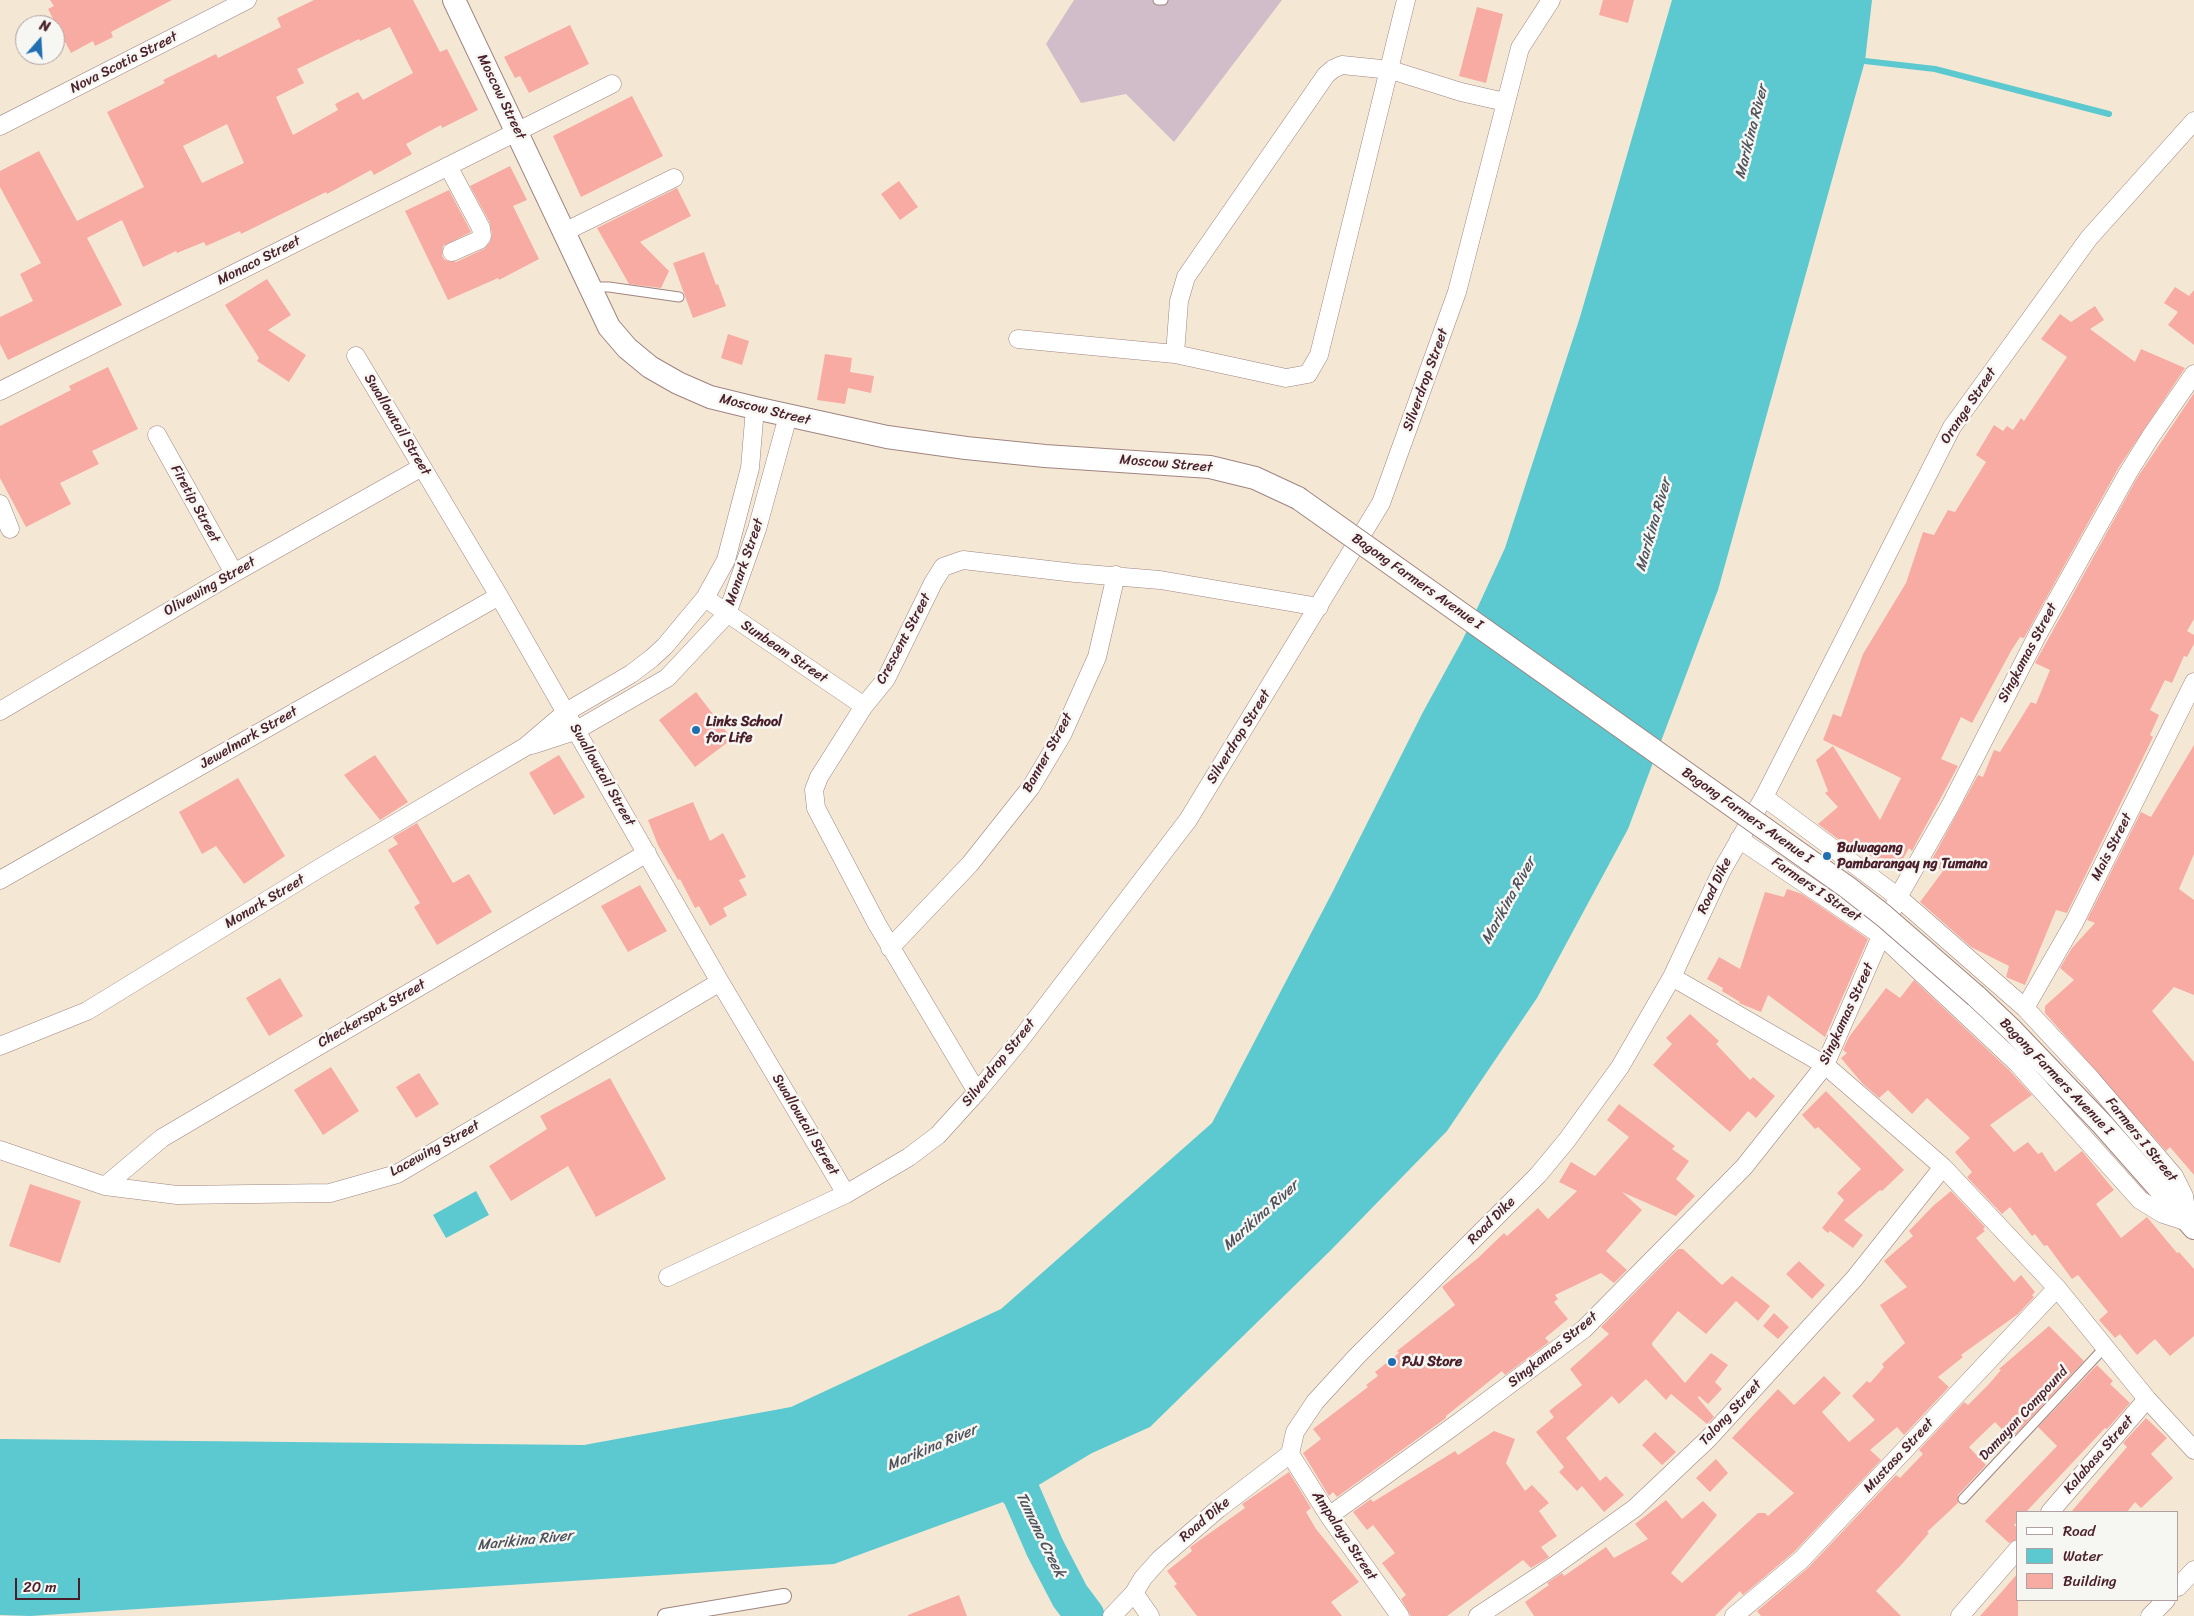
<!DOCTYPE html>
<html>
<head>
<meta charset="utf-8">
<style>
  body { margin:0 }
  #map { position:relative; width:2194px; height:1616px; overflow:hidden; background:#f4e8d5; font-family:Sriracha,sans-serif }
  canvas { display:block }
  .legend { position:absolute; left:2016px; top:1511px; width:162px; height:90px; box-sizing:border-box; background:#f6f6f2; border:1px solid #b1a0a2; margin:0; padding:6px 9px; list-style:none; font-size:15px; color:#4a1f2b }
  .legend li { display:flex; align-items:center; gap:10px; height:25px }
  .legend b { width:25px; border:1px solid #b1a0a2 }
  .north { position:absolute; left:15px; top:15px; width:50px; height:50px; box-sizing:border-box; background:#f6f6f2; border:1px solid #b1a0a2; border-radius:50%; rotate:19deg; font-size:14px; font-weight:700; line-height:20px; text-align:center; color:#4a1f2b }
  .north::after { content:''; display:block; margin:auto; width:18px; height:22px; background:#1f6fb2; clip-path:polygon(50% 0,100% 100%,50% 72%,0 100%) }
  .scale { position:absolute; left:15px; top:1578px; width:65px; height:22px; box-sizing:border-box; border:2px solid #4a1f2b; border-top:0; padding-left:6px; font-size:15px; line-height:18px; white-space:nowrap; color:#4a1f2b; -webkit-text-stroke:4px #f6f6f2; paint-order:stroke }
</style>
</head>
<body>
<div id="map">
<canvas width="2194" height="1616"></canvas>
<ul class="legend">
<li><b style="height:6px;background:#fff"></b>Road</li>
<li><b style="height:14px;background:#5bc9cf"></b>Water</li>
<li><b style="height:14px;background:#f8aba3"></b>Building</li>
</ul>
<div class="north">N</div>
<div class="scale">20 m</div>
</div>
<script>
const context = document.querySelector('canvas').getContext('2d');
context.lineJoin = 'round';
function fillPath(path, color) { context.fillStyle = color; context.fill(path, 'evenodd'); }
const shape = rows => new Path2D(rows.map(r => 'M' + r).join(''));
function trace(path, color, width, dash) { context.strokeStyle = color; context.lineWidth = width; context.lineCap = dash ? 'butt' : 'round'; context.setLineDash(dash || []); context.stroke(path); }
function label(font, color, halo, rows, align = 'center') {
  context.font = font + ' Sriracha,sans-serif'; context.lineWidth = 5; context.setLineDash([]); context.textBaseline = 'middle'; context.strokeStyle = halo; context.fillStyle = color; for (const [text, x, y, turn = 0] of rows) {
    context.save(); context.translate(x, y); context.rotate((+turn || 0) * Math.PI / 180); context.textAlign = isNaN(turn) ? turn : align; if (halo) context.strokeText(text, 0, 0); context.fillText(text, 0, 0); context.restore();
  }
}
fillPath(shape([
  [1074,0,1282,0,1174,142,1126,94,1081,103,1046,44]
]), '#d1bdca');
fillPath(shape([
  [1672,0,1872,0,1865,61,1718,590,1628,829,1537,998,1447,1131,1330,1251,1150,1427,1092,1453,1022,1495,834,1564,30,1616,0,1615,0,1439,584,1445,791,1407,1001,1309,1212,1123,1332,893,1423,712,1463,639,1505,548,1580,317],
  [476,1191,489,1215,446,1238,433,1215]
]), '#5bc9cf');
trace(shape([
  [1865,61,1935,69,2109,114]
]), '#5bc9cf', 6);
trace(shape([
  [991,1452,1022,1495,1045,1548,1070,1596,1085,1616]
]), '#5bc9cf', 39);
fillPath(shape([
  [50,0,172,0,111,32,113,37,95,46,93,41,71,53,48,9,54,6],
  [314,0,413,0,440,52,447,49,478,110,442,128,441,125,406,144,412,154,374,175,371,170,327,194,326,192,241,234,240,231,206,246,204,242,177,253,176,251,143,267,122,220,87,238,122,305,8,360,0,344,0,317,33,301,20,274,41,263,0,187,0,171,39,151,77,221,144,187,107,112,165,83,163,80,216,54,218,58,281,27,277,18],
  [390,27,413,73,363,100,358,92,335,104,338,110,293,135,276,97,304,83,297,69,359,39,360,41],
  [227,124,244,163,202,183,183,146],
  [1603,0,1634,0,1628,23,1599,15],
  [1477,7,1503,14,1486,83,1459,76],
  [570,25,589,64,529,93,520,76,515,78,504,57],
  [632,96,663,156,581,197,553,136],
  [510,166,527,200,513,206,539,259,499,280,498,278,448,300,405,211,449,190,471,232,443,246,442,256,445,260,456,262,484,249,490,242,492,235,490,223,470,186],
  [899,181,918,207,900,220,881,194],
  [677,188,691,216,640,242,669,271,661,288,629,284,597,228],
  [704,252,716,285,718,284,726,306,693,318,673,263],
  [267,279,291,315,268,330,306,355,289,382,257,361,259,358,225,305],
  [2175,287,2189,296,2194,290,2194,345,2168,325,2178,312,2164,303],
  [2095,306,2104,320,2090,329,2135,362,2141,349,2185,368,2119,467,2024,638,2020,637,2011,651,1972,723,1961,717,1941,759,1958,766,1912,851,1909,848,1897,870,1861,851,1858,854,1818,824,1838,807,1825,793,1828,791,1816,760,1833,746,1880,820,1901,778,1823,740,1833,714,1841,717,1863,654,1906,583,1923,532,1934,535,1948,510,1955,512,1986,462,1976,455,1994,425,2003,431,2007,426,2013,430,2021,418,2024,421,2067,357,2041,339,2060,314,2071,322],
  [728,334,749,341,742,365,721,358],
  [825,354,852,358,850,372,874,376,871,393,848,388,845,404,817,400],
  [108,367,138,429,92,451,99,464,60,483,71,504,26,527,0,478,0,426,71,390,69,386],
  [2194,393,2194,619,2187,631,2194,635,2194,644,2187,657,2184,656,2172,683,2165,680,2150,710,2159,715,2150,735,2153,737,2067,913,2056,910,2025,985,2006,977,2009,966,1971,947,1920,902,1943,871,1930,863,1978,775,1983,777,1994,750,2000,752,2031,702,2036,704,2050,670,2035,663,2137,478],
  [696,692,732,739,695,767,659,720],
  [2194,745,2194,854,2179,889,2194,900,2194,995,2174,987,2152,1011,2194,1062,2194,1175,2170,1147,2166,1151,2045,1013,2045,1006,2074,980,2060,968,2072,948,2095,923,2087,920,2141,812,2151,817],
  [375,755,408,802,380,820,344,775],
  [559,755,585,797,554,815,529,773],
  [238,778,285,856,244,884,216,846,202,854,179,812],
  [693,802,710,841,723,833,746,877,739,880,747,895,723,908,727,916,710,926,699,906,695,908,680,879,678,880,658,845,648,820],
  [417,823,453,883,469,874,492,912,437,945,414,907,420,903,388,850,398,844,393,837],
  [640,885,667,931,628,952,601,906],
  [1787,889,1802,894,1868,939,1825,1037,1768,995,1761,1012,1739,1003,1740,1002,1722,991,1723,988,1707,979,1719,957,1740,969,1765,892,1784,897],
  [280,978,303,1016,269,1036,246,998],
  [1914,980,2009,1070,2032,1095,1990,1125,2014,1152,2028,1142,2038,1154,2042,1152,2055,1172,2082,1151,2114,1190,2096,1204,2121,1238,2147,1217,2177,1253,2179,1252,2194,1269,2194,1336,2170,1356,2155,1339,2137,1355,2120,1334,2115,1338,2099,1320,2108,1312,2078,1275,2072,1279,2047,1245,2044,1246,2035,1234,2032,1236,2010,1207,2002,1214,1967,1177,1972,1172,1955,1152,1970,1138,1927,1098,1912,1114,1888,1090,1879,1098,1862,1083,1841,1058,1847,1053,1843,1050,1849,1037,1886,988,1900,998],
  [1690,1014,1719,1041,1716,1044,1750,1080,1753,1077,1775,1096,1756,1118,1748,1111,1730,1132,1653,1065,1672,1044,1666,1038],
  [331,1067,359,1111,323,1135,294,1090],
  [419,1073,439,1104,416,1118,396,1087],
  [610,1078,666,1179,596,1217,568,1166,511,1201,489,1166,547,1129,540,1116],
  [1826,1091,1904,1170,1882,1191,1880,1190,1844,1220,1863,1235,1853,1248,1830,1231,1828,1233,1822,1228,1844,1200,1837,1193,1861,1169,1818,1127,1815,1129,1802,1115],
  [1619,1104,1675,1146,1672,1149,1689,1161,1676,1179,1695,1196,1676,1216,1622,1192,1642,1210,1606,1251,1627,1270,1614,1283,1601,1273,1555,1295,1558,1299,1554,1302,1568,1319,1545,1338,1549,1342,1505,1375,1502,1371,1446,1416,1446,1418,1337,1497,1333,1492,1329,1496,1303,1453,1321,1439,1313,1429,1368,1387,1366,1385,1378,1376,1375,1372,1399,1353,1397,1351,1455,1305,1442,1287,1478,1258,1504,1233,1507,1236,1538,1208,1548,1219,1577,1191,1559,1182,1571,1162,1595,1176,1629,1137,1607,1120],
  [30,1184,81,1201,60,1263,9,1246],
  [1951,1191,1985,1227,1983,1229,1985,1231,1976,1238,2014,1282,2021,1275,2035,1292,2032,1295,2034,1297,2018,1314,1961,1355,1963,1357,1938,1377,1949,1387,1904,1435,1897,1427,1870,1450,1881,1460,1794,1552,1743,1595,1740,1591,1715,1616,1534,1616,1525,1602,1549,1585,1547,1583,1562,1573,1564,1576,1606,1547,1614,1558,1648,1539,1635,1524,1666,1500,1682,1519,1703,1501,1717,1515,1671,1573,1682,1583,1758,1513,1765,1513,1768,1516,1794,1493,1732,1438,1778,1389,1794,1405,1824,1376,1841,1393,1822,1412,1849,1442,1875,1420,1852,1396,1867,1381,1870,1383,1884,1367,1882,1364,1905,1343,1880,1305,1907,1287,1884,1261,1913,1236,1909,1231,1933,1206],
  [1678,1249,1683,1249,1722,1285,1732,1276,1770,1306,1758,1321,1736,1301,1706,1334,1678,1311,1652,1343,1652,1345,1685,1383,1711,1353,1728,1365,1715,1382,1722,1389,1708,1404,1699,1396,1698,1398,1714,1417,1707,1424,1671,1394,1666,1400,1646,1379,1619,1404,1612,1396,1566,1438,1600,1481,1606,1476,1624,1495,1604,1512,1582,1486,1577,1491,1559,1472,1564,1467,1536,1432,1554,1417,1549,1411,1582,1385,1570,1369,1609,1334,1601,1327],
  [1799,1261,1825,1285,1812,1299,1786,1274],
  [1774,1313,1789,1327,1778,1339,1763,1326],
  [2049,1326,2084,1361,2011,1439,1995,1422,1969,1447,1986,1465,1958,1495,1958,1503,1927,1532,1929,1533,1902,1564,1876,1591,1901,1616,1761,1616,1757,1611,1809,1567,1896,1475,1900,1478,1923,1454,1919,1450,1964,1402,1968,1405,1989,1384,2001,1370,1999,1369],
  [2097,1365,2113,1381,2110,1384,2130,1403,2107,1429,2105,1428,2026,1512,2018,1512,2018,1521,2014,1525,2018,1528,2018,1539,2009,1543,1985,1521,2057,1446,2038,1427],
  [2146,1418,2167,1438,2151,1454,2173,1478,2141,1508,2135,1502,2127,1512,2071,1512,2127,1447,2123,1443],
  [1494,1431,1515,1439,1506,1463,1525,1491,1532,1485,1549,1503,1539,1511,1557,1536,1541,1547,1549,1557,1531,1568,1523,1560,1447,1616,1411,1616,1401,1599,1406,1595,1382,1563,1395,1553,1373,1525,1367,1530,1353,1512,1371,1499,1373,1502,1455,1451,1458,1455],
  [1655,1432,1676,1452,1662,1465,1642,1445],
  [1716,1459,1728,1473,1710,1492,1696,1478],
  [1289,1472,1311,1508,1306,1512,1316,1529,1359,1582,1331,1602,1342,1616,1197,1616,1174,1586,1177,1584,1167,1571,1192,1551,1190,1547,1193,1545,1245,1508,1242,1504],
  [2018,1573,2018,1616,1980,1616,1998,1596],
  [959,1595,967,1616,908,1616,908,1615]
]), '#f8aba3');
const service = shape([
  [1158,0,1163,0],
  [592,287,609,287,679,297],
  [1963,1499,2105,1347]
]);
const pedestrian = shape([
  [665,1616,784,1596]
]);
const minor = shape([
  [0,126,247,0],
  [448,166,481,228,482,236,479,240,452,252],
  [564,232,674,178],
  [1018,339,1175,354,1286,378,1308,374,1319,355,1406,0],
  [1175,354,1179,301,1186,277,1326,75,1333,69,1342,65,1391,70,1461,92,1505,102],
  [356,356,499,596,720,982,846,1194],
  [0,391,612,84],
  [157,435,234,573],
  [0,504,10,529],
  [705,598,864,706],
  [0,711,234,573,422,467],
  [532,745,575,731,667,678,727,614,757,529,788,416],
  [1739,839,1882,936,2017,1063,2140,1200,2163,1214,2188,1222,2184,1196,2174,1176,2092,1080,2025,1008,1898,897,1764,797],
  [0,880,499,596],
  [890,948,970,864,1031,787,1062,735,1097,657,1116,575],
  [1672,977,1825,1065,1943,1167,2057,1288,2147,1399,2194,1450],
  [2025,1008,2075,921,2194,682],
  [0,1046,87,1011,323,866,525,747,566,712,631,674,652,658,665,646,705,598,726,560,750,468,755,408],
  [977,1092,877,924,816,808,814,790,819,777,864,706,886,679,933,583,943,567,963,560,1075,573,1160,580,1319,607],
  [0,1150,105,1186,177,1195,330,1193,397,1174,720,982],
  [105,1186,162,1138,647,853],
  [668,1277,846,1194,909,1157,938,1135,977,1092,1017,1044,1188,820,1381,503,1457,292,1520,48,1551,0],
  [1290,1454,1329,1516,1400,1616],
  [2050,1512,2147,1399],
  [1329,1516,1451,1428,1584,1329,1744,1167,1825,1065,1898,897,1950,806,2038,634,2128,473,2151,436,2194,374],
  [2178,1587,2194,1570],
  [1134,1593,1150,1616],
  [1112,1616,1134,1593,1143,1578,1160,1559,1218,1509,1290,1454,1295,1432,1315,1402,1357,1356,1538,1175,1567,1140,1620,1067,1672,977,1722,870,1764,797,1952,427,2089,238,2194,121],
  [1478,1616,1554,1566,1635,1508,1708,1439,1854,1279,1943,1167],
  [1734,1616,1801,1560,2057,1288],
  [1960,1616,2018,1549],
  [2150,1616,2166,1600]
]);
const tertiary = shape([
  [454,0,609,327,627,348,650,367,678,383,710,397,755,408,887,437,966,448,1045,456,1210,467,1255,478,1298,498],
  [1976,996,2012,1030,2103,1125,2194,1228]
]);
trace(service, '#9f8480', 11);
trace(pedestrian, '#9f8480', 16);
trace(minor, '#9f8480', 19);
trace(tertiary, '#9f8480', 24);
trace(service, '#fff', 9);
trace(pedestrian, '#fff', 14);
trace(minor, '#fff', 18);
trace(tertiary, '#fff', 22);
const tertiaryBridge = shape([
  [1298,498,1847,887,1884,916,1976,996]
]);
trace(tertiaryBridge, '#9f8480', 24, []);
trace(tertiaryBridge, '#fff', 22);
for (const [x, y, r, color] of [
  [696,730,5,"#1f6fb2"],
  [1827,856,5,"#1f6fb2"],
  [1392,1362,5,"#1f6fb2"]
]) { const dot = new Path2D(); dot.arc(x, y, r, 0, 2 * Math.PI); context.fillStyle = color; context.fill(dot); trace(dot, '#f6f6f2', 2); }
label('14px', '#4a1f2b', '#f6f6f2', [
  ["Nova Scotia Street",124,63,-27],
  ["Moscow Street",501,97,64],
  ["Monaco Street",259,261,-27],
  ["Silverdrop Street",1426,380,-70],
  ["Orange Street",1969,406,-56],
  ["Moscow Street",765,410,14],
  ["Swallowtail Street",397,425,59],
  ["Moscow Street",1166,464,5],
  ["Firetip Street",195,504,61],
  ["Monark Street",745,562,-71],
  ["Bagong Farmers Avenue I",1417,582,35],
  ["Olivewing Street",210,587,-30],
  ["Crescent Street",904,639,-62],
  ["Sunbeam Street",784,652,34],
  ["Singkamas Street",2028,653,-62],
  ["Silverdrop Street",1239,737,-58],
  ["Jewelmark Street",249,738,-30],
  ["Banner Street",1048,753,-61],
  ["Swallowtail Street",602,775,60],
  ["Bagong Farmers Avenue I",1747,816,35],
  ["Mais Street",2112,847,-63],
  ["Road Dike",1715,886,-64],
  ["Farmers I Street",1816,890,34],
  ["Monark Street",265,902,-31],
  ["Checkerspot Street",372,1014,-30],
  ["Singkamas Street",1847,1014,-65],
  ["Silverdrop Street",999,1063,-51],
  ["Bagong Farmers Avenue I",2056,1077,46],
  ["Swallowtail Street",805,1125,59],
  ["Farmers I Street",2141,1140,51],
  ["Lacewing Street",435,1149,-29],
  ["Road Dike",1492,1221,-45],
  ["Singkamas Street",1553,1350,-39],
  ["Talong Street",1731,1413,-47],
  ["Damayan Compound",2024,1414,-47],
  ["Kalabasa Street",2099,1455,-49],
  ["Mustasa Street",1899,1456,-47],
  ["Road Dike",1205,1520,-40],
  ["Ampalaya Street",1344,1536,56]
]);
label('bold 14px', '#4a1f2b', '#f6f6f2', [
  ["Links School",706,722],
  ["for Life",706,738],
  ["Bulwagang",1837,848],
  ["Pambarangay ng Tumana",1837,864],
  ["PJJ Store",1402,1362]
], 'left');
label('italic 15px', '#4f525c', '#f6f6f2', [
  ["Marikina River",1752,132,-76],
  ["Marikina River",1654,525,-74],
  ["Marikina River",1509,901,-61],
  ["Marikina River",1261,1216,-42],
  ["Marikina River",932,1448,-23],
  ["Tumana Creek",1040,1535,64],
  ["Marikina River",525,1541,-6]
]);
</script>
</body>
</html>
